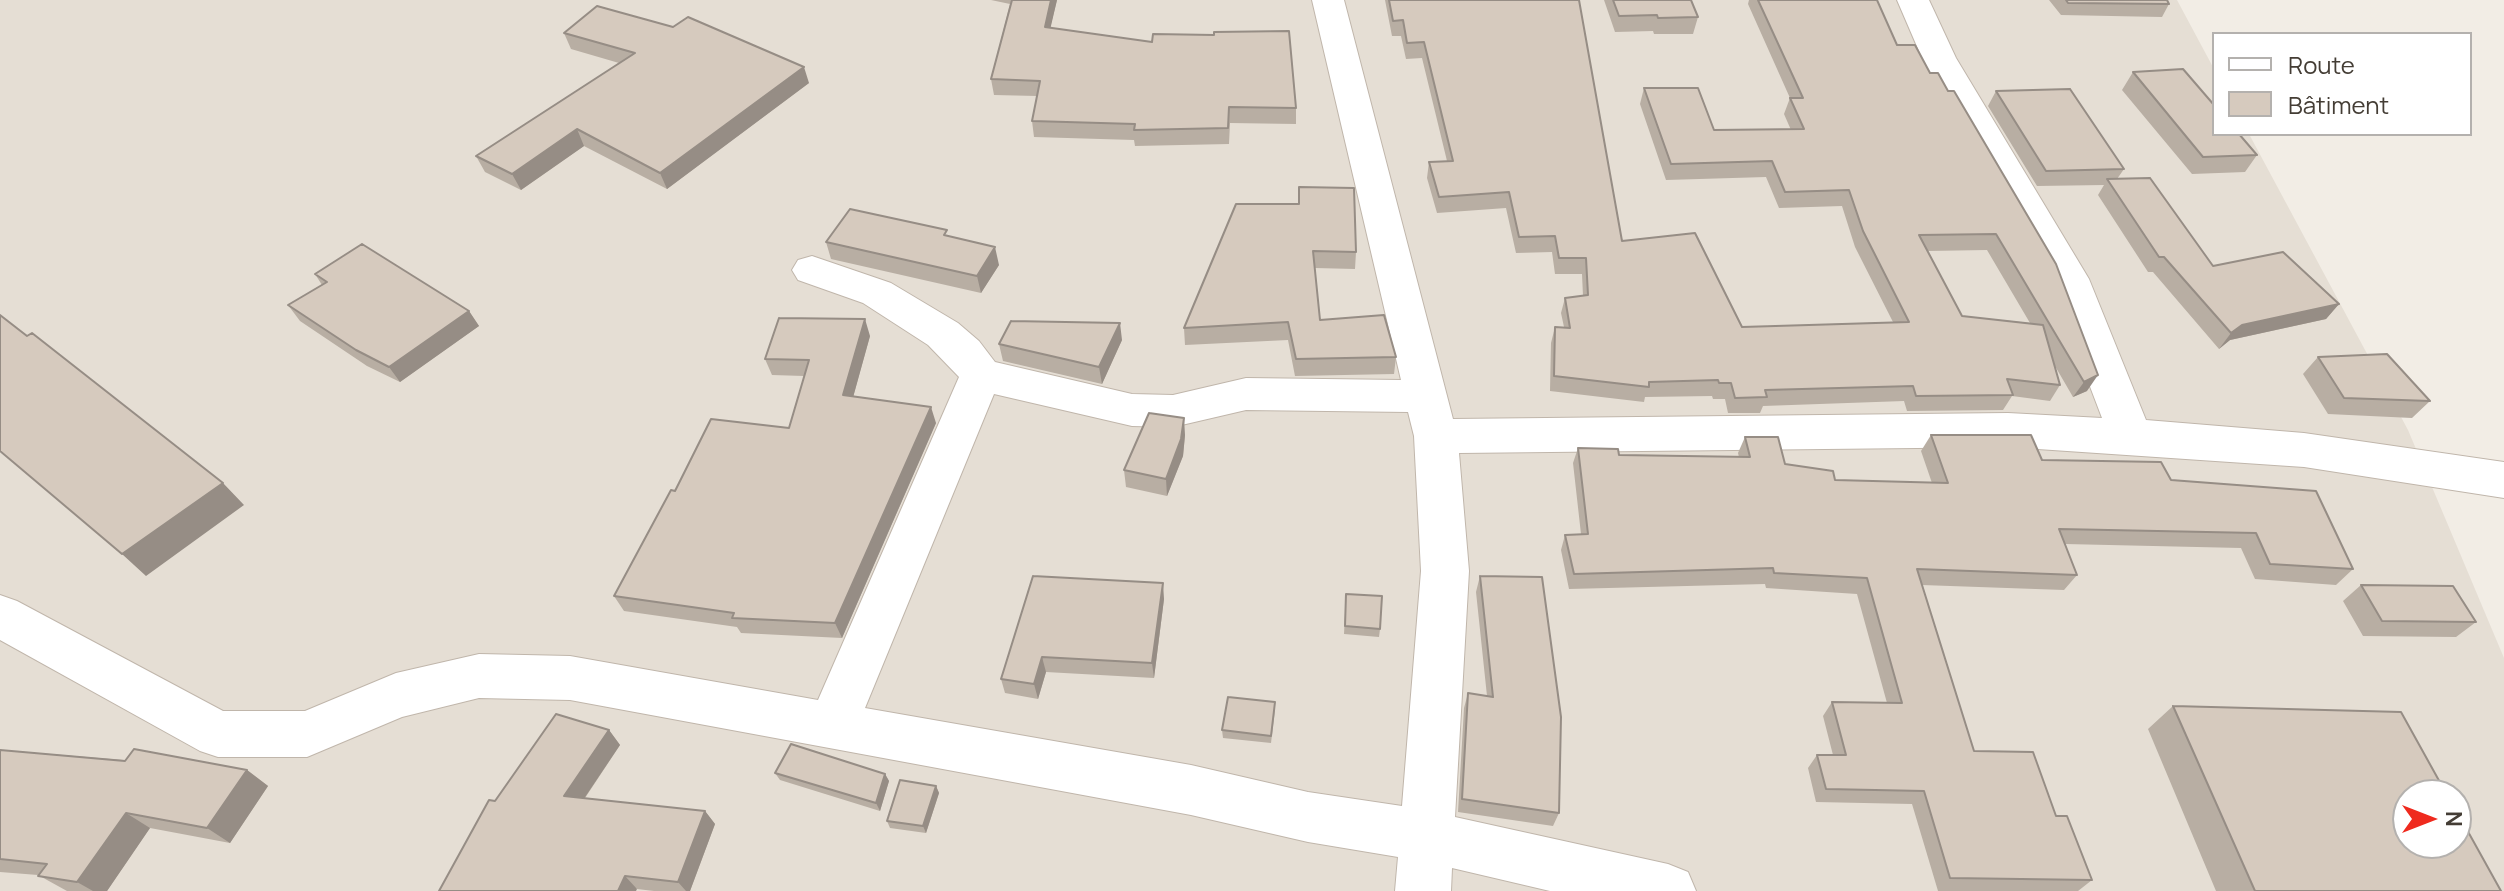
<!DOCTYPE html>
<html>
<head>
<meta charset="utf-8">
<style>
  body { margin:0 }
  #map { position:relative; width:2504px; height:891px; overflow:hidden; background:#f2ede5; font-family:Manrope,sans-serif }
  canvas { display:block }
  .legend { position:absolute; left:2212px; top:32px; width:260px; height:104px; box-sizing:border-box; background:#fff; border:2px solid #b4b1ae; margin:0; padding:10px 14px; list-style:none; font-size:24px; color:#443d35 }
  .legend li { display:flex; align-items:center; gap:16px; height:40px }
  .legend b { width:40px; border:2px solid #b4b1ae }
  .north { position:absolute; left:2392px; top:779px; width:80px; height:80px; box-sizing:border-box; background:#fff; border:2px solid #b4b1ae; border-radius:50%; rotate:90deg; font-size:22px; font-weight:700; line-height:32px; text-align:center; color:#443d35 }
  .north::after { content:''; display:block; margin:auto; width:28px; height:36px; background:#ef2a1e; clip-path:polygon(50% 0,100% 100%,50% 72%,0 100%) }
</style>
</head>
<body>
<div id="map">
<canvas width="2504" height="891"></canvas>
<ul class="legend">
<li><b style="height:10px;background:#fff"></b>Route</li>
<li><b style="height:22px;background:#d6cabe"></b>Bâtiment</li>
</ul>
<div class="north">N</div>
</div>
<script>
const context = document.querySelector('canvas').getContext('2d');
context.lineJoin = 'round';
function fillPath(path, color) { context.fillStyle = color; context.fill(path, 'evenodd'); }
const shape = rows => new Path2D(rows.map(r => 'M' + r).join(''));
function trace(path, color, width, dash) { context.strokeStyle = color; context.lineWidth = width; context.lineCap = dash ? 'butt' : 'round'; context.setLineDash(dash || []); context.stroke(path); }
fillPath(shape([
  [0,0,2177,0,2214,69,2214,134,2249,134,2408,430,2504,658,2504,891,0,891],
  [2408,795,2456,795,2456,843,2408,843]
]), '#e5ded4');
const minor = shape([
  [1312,0,1344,0,1453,419,2008,413,2102,418,2049,279,1922,58,1897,0,1929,0,1956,58,2089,279,2146,420,2304,433,2504,462,2504,498,2304,467,2008,447,1459,453,1469,571,1455,817,1668,864,1688,872,1696,891,1550,891,1452,868,1451,891,1395,891,1398,857,1308,842,1191,815,570,700,479,698,402,717,307,757,218,757,200,751,0,640,0,595,17,601,223,711,305,711,396,673,479,654,570,656,818,700,959,377,928,345,863,303,798,280,792,270,798,260,812,256,891,283,958,323,979,341,995,362,1132,394,1173,395,1246,378,1401,380,1312,0],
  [994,394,1132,426,1173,427,1246,410,1408,412,1414,436,1421,571,1402,806,1308,792,1191,765,865,708,994,394]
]);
trace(minor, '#c0b6ab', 2);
fillPath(minor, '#fff');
fillPath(shape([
  [991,0,1057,0,1050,28,1296,108,1296,124,1230,123,1229,144,1135,146,1134,140,1034,137,1032,121,1037,96,994,95,991,79,1010,4],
  [1385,0,1579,0,1622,241,1742,327,1893,322,1855,247,1842,206,1779,208,1766,177,1666,180,1640,104,1644,88,1714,130,1791,130,1784,114,1790,98,1748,4,1749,0,1877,0,1897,45,1930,73,2056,264,2087,391,2073,397,2055,366,2060,385,2050,401,2012,396,2003,410,1907,411,1904,401,1763,406,1760,413,1728,413,1725,399,1713,399,1712,396,1645,397,1644,402,1550,391,1551,343,1555,327,1564,327,1561,313,1565,298,1583,296,1582,274,1555,274,1552,252,1516,253,1506,208,1437,213,1427,178,1429,162,1447,161,1422,58,1406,59,1401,36,1392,36],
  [1987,250,2030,323,1962,316,1927,251],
  [1604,0,1691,0,1698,17,1693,34,1654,34,1653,31,1615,32],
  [2049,0,2167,0,2169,4,2162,17,2061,15],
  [564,33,809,83,667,189,584,146,521,190,485,172,476,156,619,63,571,49],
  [2133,72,2257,155,2245,172,2192,174,2122,90],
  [1996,91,2124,169,2117,179,2213,266,2339,304,2326,319,2230,340,2219,349,2153,272,2148,272,2098,195,2104,185,2037,186,1988,106],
  [1236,204,1356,252,1355,269,1315,268,1320,320,1396,357,1394,374,1295,376,1288,340,1185,345,1184,328],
  [949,237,999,265,981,293,831,259,826,242],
  [315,274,469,311,479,326,400,382,367,366,300,321,288,305,322,285],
  [870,336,853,397,936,423,842,638,741,633,737,627,624,611,614,596,675,491,789,428,804,376,772,375,765,359],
  [1122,340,1102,384,1003,361,999,344],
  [2318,357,2430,401,2412,418,2328,414,2303,374],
  [1185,435,1183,456,1167,496,1126,487,1124,470],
  [1931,435,2042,460,2171,480,2353,569,2336,585,2255,579,2241,548,2065,544,2077,575,2064,590,1922,585,1974,751,2056,816,2092,880,2078,891,1938,891,1912,804,1816,802,1808,768,1817,755,1833,755,1823,716,1832,702,1887,703,1857,594,1766,588,1765,584,1569,589,1561,550,1565,535,1581,534,1573,463,1578,448,1619,455,1739,457,1738,453,1745,437,1785,464,1835,480,1932,483,1921,451],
  [1033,576,1164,599,1154,678,1046,672,1038,699,1005,693,1001,679],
  [1480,576,1559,813,1553,826,1458,812,1464,708,1468,693,1487,696,1476,592],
  [2361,585,2476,622,2456,637,2363,636,2343,601],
  [1346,594,1380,629,1379,637,1344,634],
  [2173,706,2501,891,2216,891,2148,729],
  [1275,710,1271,743,1223,738,1222,730],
  [609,730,620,745,585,798,705,811,715,824,690,891,654,891,637,889,495,801],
  [0,750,247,770,268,786,230,843,150,828,107,891,67,891,38,875,0,872],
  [775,773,885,774,889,781,880,811,780,780],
  [936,786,939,793,926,833,890,828,887,821]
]), '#b8aea3');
fillPath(shape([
  [1051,0,1057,0,1047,43,1045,27],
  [804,67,809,83,667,189,660,173],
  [577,129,584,146,521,190,512,174],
  [995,247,999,265,981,293,977,276],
  [2339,304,2326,319,2230,340,2219,349,2231,333,2242,325],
  [469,311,479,326,400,382,389,367],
  [865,319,870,336,849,412,843,395],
  [1120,323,1122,340,1102,384,1099,367],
  [2098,375,2087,391,2073,397,2084,382],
  [931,407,936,423,842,638,835,623],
  [1184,418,1185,435,1183,456,1167,496,1166,479],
  [223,483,244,505,146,576,122,554],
  [1163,583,1164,599,1154,678,1152,663],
  [1042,657,1046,672,1038,699,1034,684],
  [609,730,620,745,577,809,564,796],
  [247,770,268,786,230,843,207,828],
  [885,774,889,781,880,811,876,803],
  [936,786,939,793,926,833,923,826],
  [705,811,715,824,690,891,686,891,678,882],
  [126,813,150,828,107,891,93,891,77,882],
  [625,876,637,889,636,891,618,891]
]), '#968d85');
const building = shape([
  [1012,0,1051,0,1045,27,1152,42,1153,34,1214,35,1214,32,1289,31,1296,108,1229,107,1228,128,1134,130,1135,124,1032,121,1040,81,991,79,1012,0],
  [1389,0,1579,0,1622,241,1695,233,1742,327,1909,322,1863,231,1849,190,1785,192,1772,161,1671,164,1644,88,1698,88,1714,130,1804,129,1790,98,1803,98,1758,0,1877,0,1897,45,1915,45,1930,73,1938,73,1948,91,1954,91,2056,264,2098,375,2084,382,1996,234,1919,235,1962,316,2043,325,2060,385,2007,379,2013,395,1916,396,1913,386,1765,390,1767,397,1735,398,1731,383,1719,383,1718,380,1649,382,1649,387,1554,376,1555,327,1570,328,1565,298,1588,295,1586,258,1559,258,1555,236,1519,237,1509,192,1439,197,1429,162,1453,161,1424,42,1407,43,1403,20,1393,21,1389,0],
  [1613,0,1691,0,1698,17,1658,18,1657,15,1619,16,1613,0],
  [2066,0,2167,0,2169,4,2068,3,2066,0],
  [597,6,673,27,688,17,804,67,660,173,577,129,512,174,476,156,635,53,564,33,597,6],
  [2183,69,2214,105,2214,134,2239,134,2257,155,2203,157,2133,72,2183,69],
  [2070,89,2124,169,2046,171,1996,91,2070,89],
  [2150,178,2213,266,2283,252,2339,304,2242,325,2231,333,2164,257,2159,257,2107,179,2150,178],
  [1299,187,1354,188,1356,252,1313,251,1320,320,1384,315,1396,357,1296,359,1288,322,1184,328,1236,204,1299,204,1299,187],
  [850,209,947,230,944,235,995,247,977,276,826,242,850,209],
  [362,244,469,311,389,367,356,350,288,305,327,282,315,274,362,244],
  [0,315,27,336,32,333,223,483,122,554,0,451,0,315],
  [779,318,865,319,843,395,931,407,835,623,732,618,734,613,614,596,671,490,675,491,711,419,789,428,809,360,765,359,779,318],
  [1011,321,1120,323,1099,367,999,344,1011,321],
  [2387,354,2430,401,2344,398,2318,357,2387,354],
  [1149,413,1184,418,1181,439,1166,479,1124,470,1149,413],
  [1931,435,2031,435,2042,460,2161,462,2171,480,2316,491,2353,569,2270,564,2256,533,2059,529,2077,575,1917,569,1974,751,2033,752,2056,816,2067,816,2092,880,1950,878,1924,791,1826,789,1817,755,1846,755,1832,702,1902,703,1867,578,1774,573,1773,568,1574,574,1565,535,1588,534,1578,448,1618,449,1619,455,1750,457,1745,437,1778,437,1785,464,1833,471,1835,480,1948,483,1931,435],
  [1033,576,1163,583,1152,663,1042,657,1034,684,1001,679,1033,576],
  [1480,576,1542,577,1561,717,1559,813,1462,799,1468,693,1493,697,1480,576],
  [2361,585,2453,586,2476,622,2382,621,2361,585],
  [1346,594,1382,596,1380,629,1345,626,1346,594],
  [1228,697,1275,702,1271,736,1222,730,1228,697],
  [2173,706,2401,712,2447,795,2408,795,2408,843,2456,843,2456,810,2501,891,2255,891,2173,706],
  [556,714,609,730,564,796,705,811,678,882,625,876,618,891,439,891,489,800,495,801,556,714],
  [791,744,885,774,876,803,775,773,791,744],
  [134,749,247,770,207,828,126,813,77,882,38,876,47,864,0,859,0,750,125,761,134,749],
  [900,780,936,786,923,826,887,821,900,780]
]);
fillPath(building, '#d6cabe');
trace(building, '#968d85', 2);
</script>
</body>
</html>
